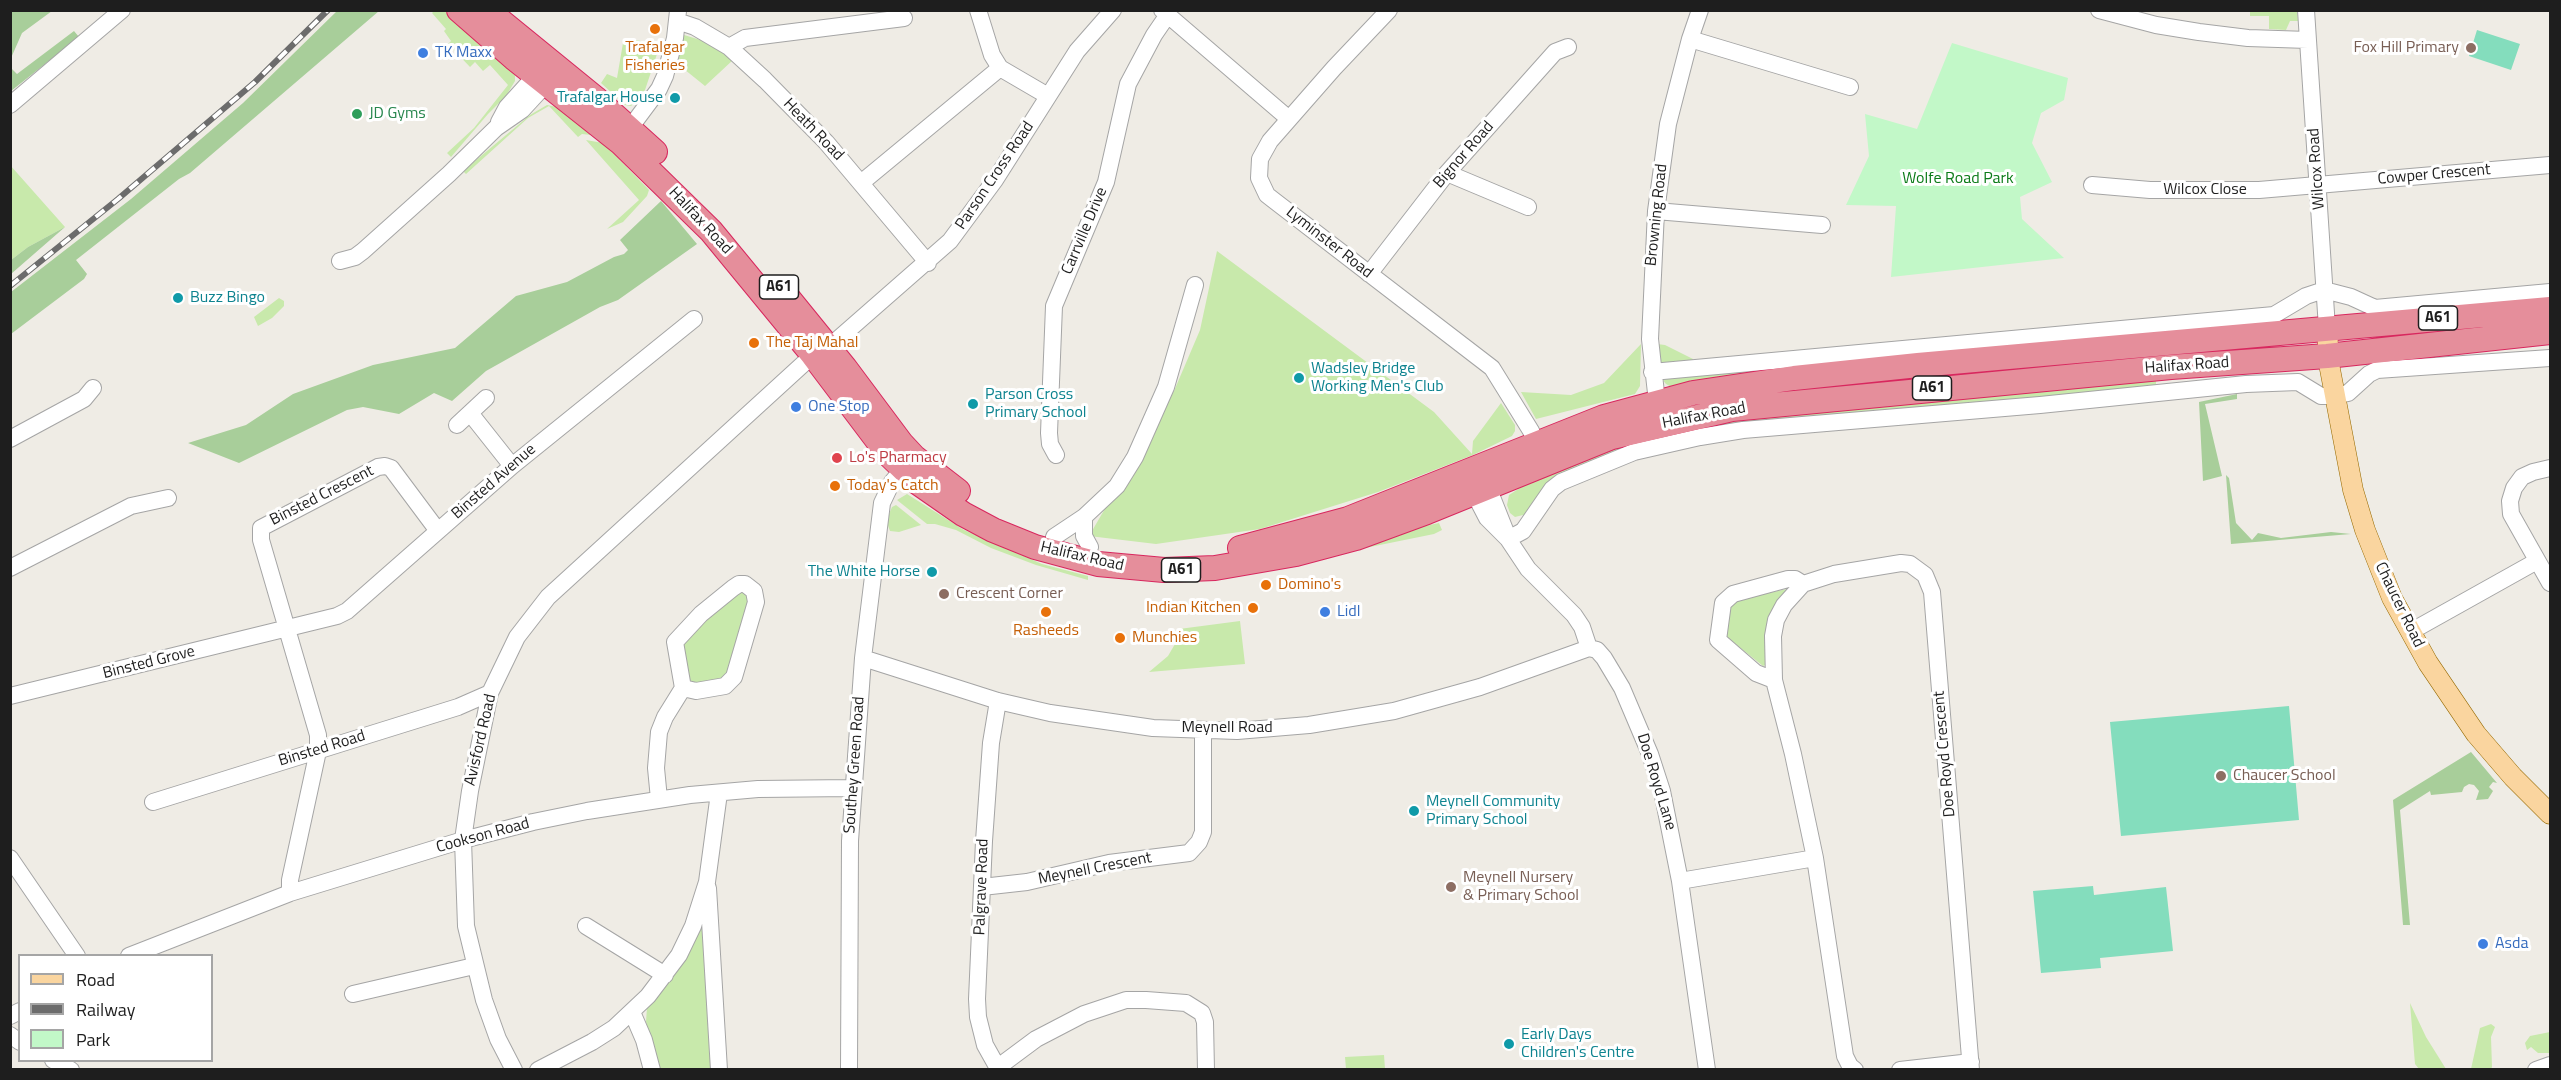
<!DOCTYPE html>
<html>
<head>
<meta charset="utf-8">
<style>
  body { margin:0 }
  #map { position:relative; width:2561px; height:1080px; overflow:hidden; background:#efece5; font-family:"Titillium Web",sans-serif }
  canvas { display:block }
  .frame { position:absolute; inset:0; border:12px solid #1e1e1e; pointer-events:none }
  .legend { position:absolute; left:18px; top:954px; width:195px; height:108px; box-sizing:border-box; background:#fff; border:2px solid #a5a5a5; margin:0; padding:8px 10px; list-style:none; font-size:18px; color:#1e1e1e }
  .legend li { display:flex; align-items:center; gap:12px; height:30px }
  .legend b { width:30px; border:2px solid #a5a5a5 }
</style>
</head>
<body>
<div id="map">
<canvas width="2561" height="1080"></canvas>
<div class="frame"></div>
<ul class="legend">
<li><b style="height:8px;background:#fad59f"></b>Road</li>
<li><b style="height:8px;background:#6c6c6c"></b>Railway</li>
<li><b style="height:16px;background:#c2f8c8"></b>Park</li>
</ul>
</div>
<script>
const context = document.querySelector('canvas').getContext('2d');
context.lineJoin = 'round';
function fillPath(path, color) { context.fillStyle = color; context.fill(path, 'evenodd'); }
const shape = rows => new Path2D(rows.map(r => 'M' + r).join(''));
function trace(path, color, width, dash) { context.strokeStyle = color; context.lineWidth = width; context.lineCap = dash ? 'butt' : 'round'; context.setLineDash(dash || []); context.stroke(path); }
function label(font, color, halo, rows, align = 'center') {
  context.font = font + ' "Titillium Web",sans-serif'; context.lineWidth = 6; context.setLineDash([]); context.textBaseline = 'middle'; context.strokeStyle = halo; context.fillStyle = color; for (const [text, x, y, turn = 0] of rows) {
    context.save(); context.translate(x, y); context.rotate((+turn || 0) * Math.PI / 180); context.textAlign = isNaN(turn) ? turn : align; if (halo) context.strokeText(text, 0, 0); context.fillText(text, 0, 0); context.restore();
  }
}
fillPath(shape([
  [434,11,445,11,515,75,515,81,506,96,488,114,451,157,447,153,474,128,508,85,490,65,483,71,475,62,470,67,448,44,451,41,444,31,446,29,432,13],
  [2250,11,2297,11,2298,21,2290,21,2286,30,2269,29,2269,16,2250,16],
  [681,34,707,42,733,60,705,86,674,61],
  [636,40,660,45,645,90,636,102,631,106,625,105,601,83,607,74,617,78,623,43],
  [547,105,557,107,591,135,582,134,578,137,549,106,528,118,466,174,463,171,530,115],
  [586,140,603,143,649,190,647,196,623,222,607,229,639,200],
  [10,165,65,227,28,247,11,260],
  [1217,251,1434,412,1472,454,1473,441,1501,403,1515,425,1515,431,1512,436,1473,455,1378,492,1260,529,1156,544,1089,536,1174,391,1200,330],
  [279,298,284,301,284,306,272,318,258,326,254,317],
  [1641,344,1640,386,1635,394,1536,419,1521,392,1571,395,1604,383],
  [1657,344,1665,345,1693,359,1695,372,1978,348,1673,388,1666,384,1662,379],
  [2156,379,2156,391,1753,426,1583,469,1524,521,1523,515,1515,517,1510,513,1507,505,1509,495,1520,488,1518,483,1669,427],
  [907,494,964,530,1042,564,1088,576,1088,580,1036,565,991,548,956,530,935,524,927,524,897,500],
  [896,505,921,525,899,532,890,531,887,523,888,516,892,507],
  [1439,523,1442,530,1434,534,1365,548,1363,543,1401,531],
  [1787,589,1777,603,1768,664,1763,666,1728,638,1724,631,1732,601],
  [741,591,746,594,748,601,727,675,721,681,696,686,684,674,681,638],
  [1240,621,1245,664,1149,672,1168,656,1178,639,1179,629],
  [702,913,713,1069,657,1069,646,1022,647,1007],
  [2410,1003,2426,1037,2446,1069,2419,1069,2415,1064],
  [2491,1024,2495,1027,2491,1037,2492,1067,2491,1069,2471,1069,2480,1028],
  [2550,1032,2550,1053,2538,1053,2531,1047,2527,1050,2525,1043,2530,1036],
  [1384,1055,1385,1069,1346,1069,1345,1057]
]), '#c8e9ab');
fillPath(shape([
  [11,10,52,11,22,33,11,58],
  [337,11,379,11,190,173,179,179,76,260,87,274,84,279,11,334,11,292,131,199,243,103],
  [74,31,79,37,11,91,10,67,17,74],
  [661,201,697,244,618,300,600,307,486,371,452,401,434,393,399,414,363,407,347,410,239,463,188,443,246,425,293,394,373,365,455,348,516,296,567,282,614,257,624,254,628,250,620,240],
  [65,227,11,274,11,260,28,247],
  [2237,394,2237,399,2205,404,2222,476,2203,481,2199,402],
  [2226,475,2229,478,2236,523,2252,540,2258,533,2281,538,2331,532,2351,534,2231,544],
  [2471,752,2497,783,2493,782,2489,787,2493,791,2488,799,2476,800,2479,791,2474,785,2469,784,2464,787,2462,792,2431,795,2430,791,2400,810,2410,925,2403,925,2393,800]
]), '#a8ce9a');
fillPath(shape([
  [1952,43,2068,78,2064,100,2041,113,2032,143,2052,182,2020,197,2022,219,2064,258,1891,277,1896,206,1846,205,1869,156,1865,114,1917,129]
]), '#c2f8c8');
fillPath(shape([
  [2477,30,2520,44,2511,70,2469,56],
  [2289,706,2299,820,2121,836,2110,722],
  [2093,886,2094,895,2166,887,2173,951,2100,958,2101,968,2041,973,2033,891]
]), '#84ddbd');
const minor = shape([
  [978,10,992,55,1000,68,1048,96],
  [1162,10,1289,119],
  [1389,10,1334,68,1270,141,1260,159,1259,178,1267,195,1276,202,1492,368,1531,431,1541,454],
  [2099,10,2156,25,2199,32,2248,38,2308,40],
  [2306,10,2327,328],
  [677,21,695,27,729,47,765,80,826,142,928,263],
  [1690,39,1850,87],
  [729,47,745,38,904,18],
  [10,105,122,10],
  [499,122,507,107,536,75],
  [624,136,659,89,665,76,675,38,678,11],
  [1447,173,1528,207],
  [861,183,1000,68],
  [2092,185,2150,190,2259,190,2550,165],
  [1656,211,1822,225],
  [340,261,355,257,363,251,449,174,496,128,522,110,546,84],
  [1369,274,1447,173,1555,52,1568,47],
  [829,347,950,241,995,180,1077,51,1113,10],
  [1652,372,2274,315,2306,296,2324,290,2351,297,2375,308,2550,292],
  [1658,411,1650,339,1656,211,1668,124,1690,39,1700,10],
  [470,413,512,466],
  [457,425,486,398],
  [10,439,84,399,93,388],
  [1056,455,1050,444,1049,433,1054,306,1106,182,1128,84,1154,35,1167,16],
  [2550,468,2533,472,2522,477,2514,488,2510,501,2511,514,2550,583],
  [1488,487,1507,535],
  [1474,493,1487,518,1508,539,1528,569,1574,615,1582,627,1589,648],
  [1084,517,1084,536,1090,547],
  [1054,537,1084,517,1117,486,1135,457,1166,387,1195,285],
  [1508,539,1523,531,1552,489,1561,482,1634,452,1700,437,1743,430,2040,405,2246,384,2298,382,2321,396,2334,396,2348,393,2369,374,2377,370,2550,358],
  [10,568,131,506,168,498],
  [2410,632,2537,561],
  [1589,648,1597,650,1604,658,1622,688,1650,754,1662,791,1680,881,1707,1070],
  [863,658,998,701,1050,713,1153,728,1237,731,1309,725,1394,711,1480,687,1589,648],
  [1774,680,1756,673,1718,640,1723,603,1733,594,1788,579,1795,579,1803,584],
  [10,696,337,616,347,611,512,466,694,319],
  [998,701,991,743,984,841,977,999,978,1017,985,1045,999,1070],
  [659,799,656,768,659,732,665,717,683,688,675,642,701,614,733,588,739,584,745,584,754,591,756,602,734,677,725,686,696,691,683,688],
  [153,802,458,707,490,693],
  [10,858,77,956],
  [1680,881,1815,858],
  [982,887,1027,882,1109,863,1189,853,1199,842,1203,832,1203,730],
  [708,888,719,1070],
  [290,893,290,880,318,751,318,735,261,540,261,528,378,467,385,466,391,468,438,531],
  [586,926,665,975],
  [129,956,290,893,463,840,533,822,587,811,690,795,758,789,852,788],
  [353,994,474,966],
  [632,1012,644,1040,652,1070],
  [10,1016,20,1011],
  [10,1035,20,1042],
  [53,1060,71,1070],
  [997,1068,1036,1039,1084,1014,1126,1000,1146,1000,1186,1003,1202,1013,1205,1022,1206,1070],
  [514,1070,498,1039,484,1000,466,926,463,840,470,791,490,693,517,637,548,597,813,355],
  [538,1070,592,1042,614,1028,648,996,679,955,693,926,707,882,719,793],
  [849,1070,850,841,863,658,882,503,892,482,909,462],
  [1855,1070,1850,1066,1845,1056,1815,858,1793,754,1774,680,1773,636,1776,620,1784,605,1803,584,1834,574,1901,563,1910,564,1925,575,1932,592,1971,1070],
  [1900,1070,1971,1062],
  [2536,1070,2550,1065]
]);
const major = shape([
  [2327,328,2329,364,2353,490,2365,530,2392,598,2428,663,2476,734,2513,777,2550,814]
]);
const highway = shape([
  [459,10,514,58,620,142,711,231,813,355,887,453,917,482,963,514,993,530,1035,547,1098,564,1164,570,1215,568,1296,554,1356,538,1427,512,1612,437,1732,409,2171,367,2327,356,2550,332],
  [487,10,595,98,655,152],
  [780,288,845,368,901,443,914,457,958,491],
  [1240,548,1348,519,1604,417,1693,393,1794,378,1918,365,2550,309]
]);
trace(minor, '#a5a5a5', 18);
trace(major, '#966a02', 21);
trace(highway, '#d8275e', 26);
trace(minor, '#fff', 16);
trace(major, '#fad59f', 20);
trace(highway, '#e58e9b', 24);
const rail = shape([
  [10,286,118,199,255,82,328,10]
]);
trace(rail, '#6c6c6c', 6);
trace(rail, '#fff', 4, [11]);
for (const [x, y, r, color] of [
  [655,29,6,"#e8710a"],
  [2471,48,6,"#8d6e63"],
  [423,53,6,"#3f7fe0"],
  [675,98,6,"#0f9aa8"],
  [357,114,6,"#2e9e5b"],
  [178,298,6,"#0f9aa8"],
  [754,343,6,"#e8710a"],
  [1299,378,6,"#0f9aa8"],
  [973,404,6,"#0f9aa8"],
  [796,407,6,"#3f7fe0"],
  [837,458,6,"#e0444e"],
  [835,486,6,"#e8710a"],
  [932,572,6,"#0f9aa8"],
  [1266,585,6,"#e8710a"],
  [944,594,6,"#8d6e63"],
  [1253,608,6,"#e8710a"],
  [1046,612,6,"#e8710a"],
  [1325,612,6,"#3f7fe0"],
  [1120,638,6,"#e8710a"],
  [2221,776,6,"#8d6e63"],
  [1414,811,6,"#0f9aa8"],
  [1451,887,6,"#8d6e63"],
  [2483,944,6,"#3f7fe0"],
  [1509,1044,6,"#0f9aa8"]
]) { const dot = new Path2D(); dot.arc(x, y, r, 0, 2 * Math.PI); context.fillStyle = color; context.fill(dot); trace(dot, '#fff', 2); }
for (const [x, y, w] of [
  [779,287,39],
  [2438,318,39],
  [1932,388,39],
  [1181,570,39]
]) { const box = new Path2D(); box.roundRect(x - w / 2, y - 12, w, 24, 4.5); context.fillStyle = '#fff'; context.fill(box); trace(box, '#1e1e1e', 1.5); }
label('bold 15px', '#1e1e1e', null, [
  ["A61",779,287],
  ["A61",2438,318],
  ["A61",1932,388],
  ["A61",1181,570]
]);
label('16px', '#c56008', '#fff', [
  ["Trafalgar",655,48,"center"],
  ["Fisheries",655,66,"center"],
  ["The Taj Mahal",766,343],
  ["Today's Catch",847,486],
  ["Domino's",1278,585],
  ["Indian Kitchen",1241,608,"right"],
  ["Rasheeds",1046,631,"center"],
  ["Munchies",1132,638]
], 'left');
label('16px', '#785e54', '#fff', [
  ["Fox Hill Primary",2459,48,"right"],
  ["Crescent Corner",956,594],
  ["Chaucer School",2233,776],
  ["Meynell Nursery",1463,878],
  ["& Primary School",1463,896]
], 'left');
label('16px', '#366cbe', '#fff', [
  ["TK Maxx",435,53],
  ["One Stop",808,407],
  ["Lidl",1337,612],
  ["Asda",2495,944]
], 'left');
label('16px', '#0d838f', '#fff', [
  ["Trafalgar House",663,98,"right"],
  ["Buzz Bingo",190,298],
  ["Wadsley Bridge",1311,369],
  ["Working Men's Club",1311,387],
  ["Parson Cross",985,395],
  ["Primary School",985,413],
  ["The White Horse",920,572,"right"],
  ["Meynell Community",1426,802],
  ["Primary School",1426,820],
  ["Early Days",1521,1035],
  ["Children's Centre",1521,1053]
], 'left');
label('16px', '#27864d', '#fff', [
  ["JD Gyms",369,114]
], 'left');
label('16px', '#1e1e1e', '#fff', [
  ["Heath Road",813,130,46],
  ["Bignor Road",1464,155,-49],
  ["Wilcox Road",2317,169,-94],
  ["Cowper Crescent",2434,175,-5],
  ["Parson Cross Road",995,176,-56],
  ["Wilcox Close",2205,190],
  ["Browning Road",1657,215,-84],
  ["Halifax Road",700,221,47],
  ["Carrville Drive",1085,231,-67],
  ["Lyminster Road",1329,243,38],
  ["Halifax Road",2187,366,-4],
  ["Halifax Road",1704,416,-11],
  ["Binsted Avenue",494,482,-41],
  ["Binsted Crescent",322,496,-27],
  ["Halifax Road",1082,557,13],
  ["Chaucer Road",2399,605,64],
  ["Binsted Grove",149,663,-14],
  ["Meynell Road",1227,728],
  ["Avisford Road",481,740,-77],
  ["Binsted Road",322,749,-17],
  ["Doe Royd Crescent",1945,754,-95],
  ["Southey Green Road",855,765,-86],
  ["Doe Royd Lane",1656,782,73],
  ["Cookson Road",483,836,-15],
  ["Meynell Crescent",1095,869,-11],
  ["Palgrave Road",982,887,-88]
]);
label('16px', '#0d7c1a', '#fff', [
  ["Wolfe Road Park",1958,179]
]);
label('16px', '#be3a42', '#fff', [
  ["Lo's Pharmacy",849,458]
], 'left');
</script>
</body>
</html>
